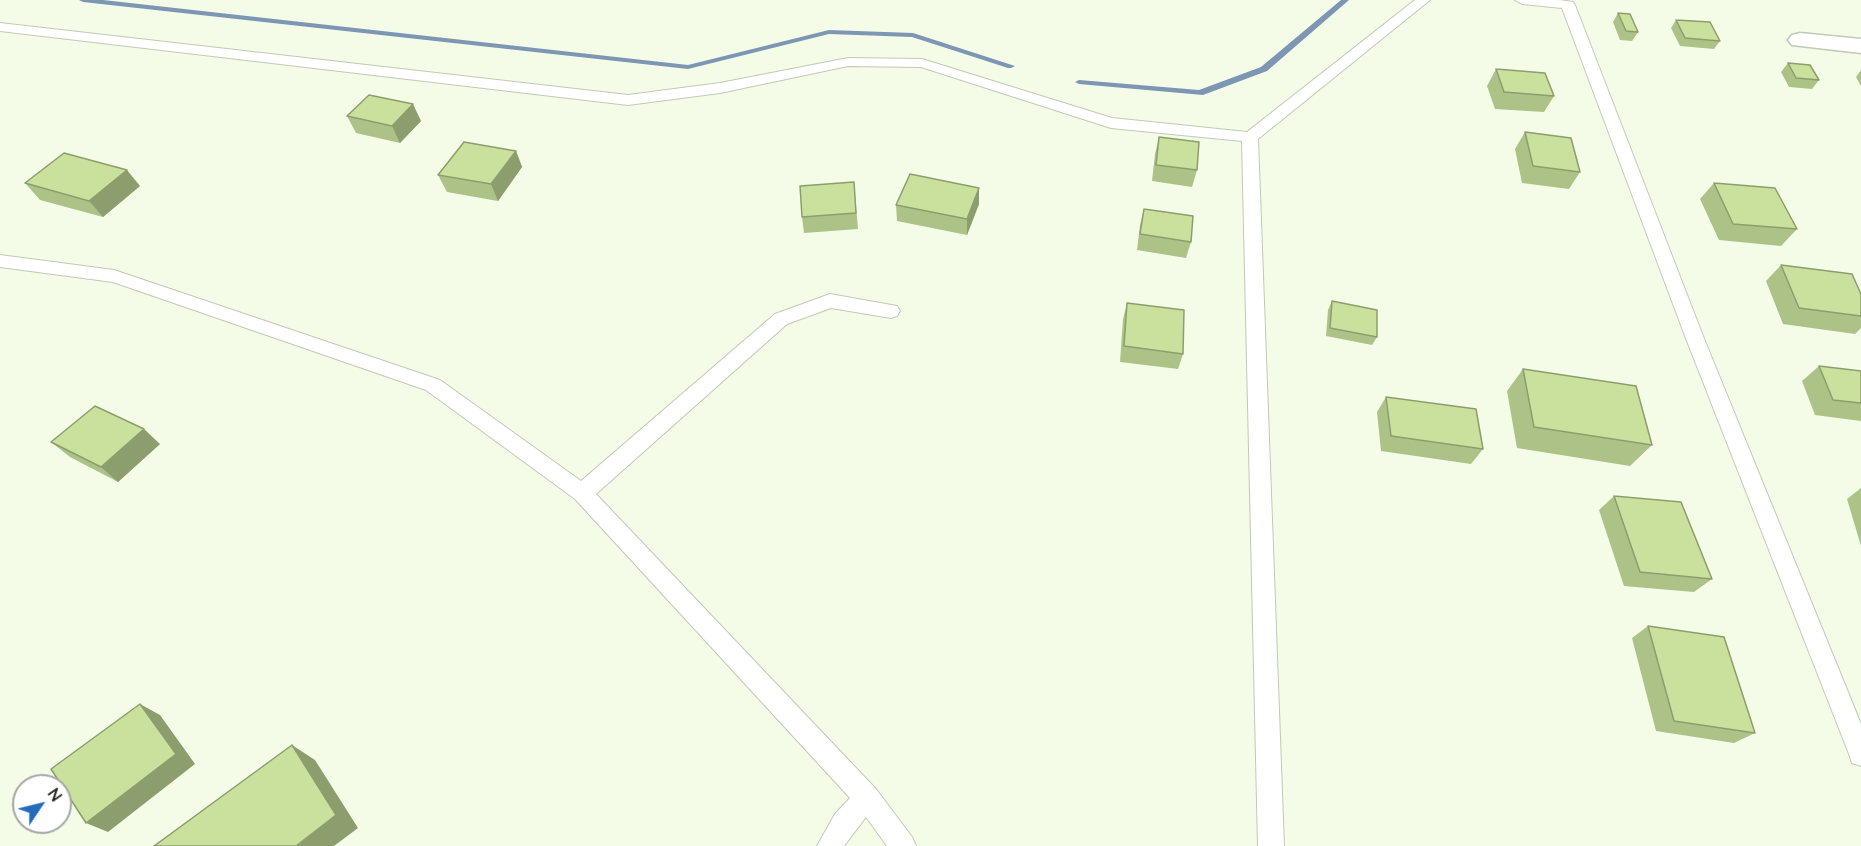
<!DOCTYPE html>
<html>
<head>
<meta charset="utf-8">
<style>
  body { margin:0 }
  #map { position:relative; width:1861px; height:846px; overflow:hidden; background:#f4fce8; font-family:Quicksand,sans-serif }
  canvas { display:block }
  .north { position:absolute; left:12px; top:774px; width:60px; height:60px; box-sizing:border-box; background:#fff; border:2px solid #a6a7a4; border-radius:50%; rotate:55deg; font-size:16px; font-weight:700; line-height:24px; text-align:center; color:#20231c }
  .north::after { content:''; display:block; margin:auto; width:21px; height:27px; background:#236bbb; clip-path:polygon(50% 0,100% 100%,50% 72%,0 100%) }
</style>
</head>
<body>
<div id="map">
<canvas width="1861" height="846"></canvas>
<div class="north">N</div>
</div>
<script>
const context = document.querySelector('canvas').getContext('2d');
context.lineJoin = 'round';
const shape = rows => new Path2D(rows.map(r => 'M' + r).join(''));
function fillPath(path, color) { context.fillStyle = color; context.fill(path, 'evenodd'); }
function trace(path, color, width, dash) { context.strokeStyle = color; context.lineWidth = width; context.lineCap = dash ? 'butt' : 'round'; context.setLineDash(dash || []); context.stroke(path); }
fillPath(shape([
  [79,0,103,0,688,65,829,30,913,33,1015,66,1011,68,1008,68,912,37,829,34,688,69,83,2,79,0],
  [1341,0,1349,0,1267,71,1203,95,1079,84,1075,82,1079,80,1199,90,1261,67,1341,0]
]), '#7c96b3');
const lane = shape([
  [1415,0,1430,0,1258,139,1284,846,1258,846,1242,141,1111,128,921,67,848,66,720,93,628,105,0,31,0,23,628,95,720,83,848,58,922,59,1112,118,1247,132,1415,0],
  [1515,0,1560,0,1573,2,1575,5,1703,336,1861,724,1861,766,1852,763,1849,754,1685,336,1562,8,1522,4,1515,0],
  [0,255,114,270,440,380,581,481,775,314,830,294,897,306,900,311,897,316,891,318,831,308,787,324,596,494,876,789,912,837,916,846,887,846,866,817,844,846,817,846,835,814,850,798,575,499,426,390,113,282,0,267,0,255]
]);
const street = shape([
  [1800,33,1861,39,1861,53,1792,45,1788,40,1792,35,1800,33]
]);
trace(lane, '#c2c9b6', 2);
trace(street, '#c2c9b6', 3);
fillPath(lane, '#fff');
fillPath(street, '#fff');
fillPath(shape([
  [1618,13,1638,32,1632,41,1620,40,1613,22],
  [1676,20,1720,41,1714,49,1680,46,1671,28],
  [1788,63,1819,80,1812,89,1789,87,1781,72],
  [1496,69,1554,96,1544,112,1495,109,1487,86],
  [1861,70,1861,86,1856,77],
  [347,116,421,121,400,143,356,133],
  [1525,132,1580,172,1569,189,1522,183,1515,149],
  [1159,137,1197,170,1192,187,1152,181,1155,154],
  [516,151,522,167,498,201,447,192,438,175],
  [854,182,858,229,804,233,802,217],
  [25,183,140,186,103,217,40,200],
  [1714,183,1797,229,1781,246,1719,240,1700,199],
  [979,204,967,235,897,221,896,205],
  [1144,209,1191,242,1186,258,1137,250,1140,225],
  [1781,265,1861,294,1861,328,1855,334,1783,324,1766,281],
  [1332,301,1377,337,1372,345,1326,336,1328,310],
  [1127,303,1183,354,1178,369,1120,362,1123,319],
  [1819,366,1861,371,1861,421,1815,415,1802,381],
  [1523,369,1652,445,1630,466,1517,448,1507,391],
  [1386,397,1483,449,1471,464,1381,451,1377,412],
  [51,442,160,444,118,482,70,457],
  [1861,488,1861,546,1847,499],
  [1614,496,1712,579,1694,592,1624,586,1599,510],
  [1648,626,1755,733,1734,743,1656,731,1632,638]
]), '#adc287');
fillPath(shape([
  [413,104,421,121,400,143,392,126],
  [516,151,522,167,498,201,491,184],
  [127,170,140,186,103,217,89,201],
  [979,188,979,204,967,235,967,219],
  [144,429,160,444,118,482,101,467],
  [140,704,160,715,195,764,108,832,86,823],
  [292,745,315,760,358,828,334,846,296,846]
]), '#8d9e6e');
const building = shape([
  [1618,13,1630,14,1638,32,1626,31,1618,13],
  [1676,20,1710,22,1720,41,1685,38,1676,20],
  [1788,63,1810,65,1819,80,1796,78,1788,63],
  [1496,69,1545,73,1554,96,1504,92,1496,69],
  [369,95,413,104,392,126,347,116,369,95],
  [1525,132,1571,138,1580,172,1533,166,1525,132],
  [1159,137,1199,142,1197,170,1156,165,1159,137],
  [464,142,516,151,491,184,438,175,464,142],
  [64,153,127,170,89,201,25,183,64,153],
  [910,174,979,188,967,219,896,205,910,174],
  [854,182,856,213,802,217,800,186,854,182],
  [1714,183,1775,188,1797,229,1733,224,1714,183],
  [1144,209,1193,216,1191,242,1140,234,1144,209],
  [1781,265,1852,274,1861,294,1861,316,1799,308,1781,265],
  [1332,301,1377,310,1377,337,1330,328,1332,301],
  [1127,303,1184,310,1183,354,1124,346,1127,303],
  [1819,366,1861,371,1861,403,1833,400,1819,366],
  [1523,369,1636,386,1652,445,1534,427,1523,369],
  [1386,397,1476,409,1483,449,1391,436,1386,397],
  [95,406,144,429,101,467,51,442,95,406],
  [1614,496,1681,502,1712,579,1640,572,1614,496],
  [1648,626,1724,637,1755,733,1674,721,1648,626],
  [140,704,176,754,86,823,51,769,140,704],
  [292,745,336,815,296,846,154,846,292,745]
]);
fillPath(building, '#c9e19d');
trace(building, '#8d9e6e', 1.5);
</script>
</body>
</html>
